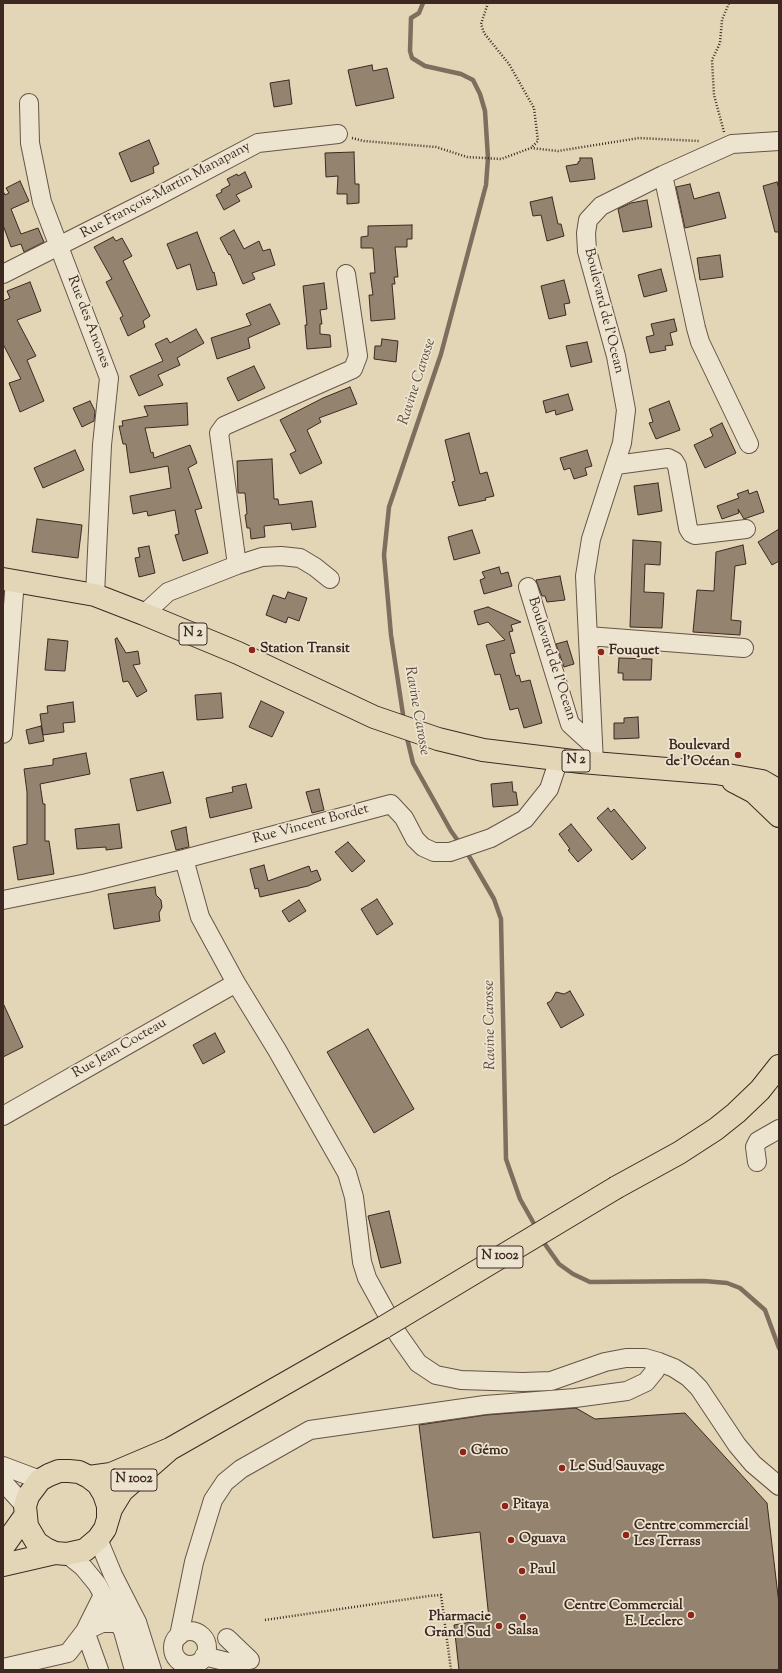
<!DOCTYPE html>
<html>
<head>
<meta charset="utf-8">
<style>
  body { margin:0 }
  #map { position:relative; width:782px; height:1673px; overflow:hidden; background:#e3d6b7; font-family:"Sorts Mill Goudy",serif }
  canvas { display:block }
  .frame { position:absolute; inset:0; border:4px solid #3d2922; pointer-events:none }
</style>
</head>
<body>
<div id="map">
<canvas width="782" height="1673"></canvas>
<div class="frame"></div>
</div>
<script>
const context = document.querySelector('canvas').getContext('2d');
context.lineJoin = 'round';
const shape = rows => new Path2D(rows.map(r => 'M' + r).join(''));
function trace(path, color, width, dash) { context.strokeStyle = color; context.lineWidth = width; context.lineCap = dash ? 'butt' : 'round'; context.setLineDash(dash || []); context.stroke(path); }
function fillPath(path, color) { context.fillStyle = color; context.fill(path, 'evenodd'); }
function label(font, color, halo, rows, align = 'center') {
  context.font = font + ' "Sorts Mill Goudy",serif'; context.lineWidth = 3.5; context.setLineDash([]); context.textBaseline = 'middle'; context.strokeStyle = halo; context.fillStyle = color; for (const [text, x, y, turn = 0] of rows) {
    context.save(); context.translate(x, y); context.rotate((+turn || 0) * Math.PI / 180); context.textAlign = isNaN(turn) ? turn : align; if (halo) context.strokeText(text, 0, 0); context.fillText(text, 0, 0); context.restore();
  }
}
trace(shape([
  [404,721,391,635,384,555,389,507,441,354,486,185,488,158,485,111,480,94,473,80,461,74,425,66,412,58,410,51,411,18,419,13,423,3],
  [406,734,413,763,451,831,461,845],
  [466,851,494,899,501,919,506,1159,520,1199,537,1229],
  [542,1240,559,1264,573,1274,590,1282,704,1281,727,1283,740,1288,765,1310,779,1348]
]), '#7f6d5d', 4.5);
const building = shape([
  [372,65,373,71,387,68,394,98,356,106,348,70,372,65],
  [289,80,292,104,274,107,270,83,289,80],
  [149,140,159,164,153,167,154,173,131,182,119,153,149,140],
  [354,152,355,184,359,184,359,203,347,204,347,194,337,194,338,176,326,177,325,153,354,152],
  [580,158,592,158,595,179,570,182,566,166,578,164,578,162,580,161,580,158],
  [245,172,252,187,236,195,240,201,224,210,216,195,222,192,221,190,230,185,227,179,237,174,238,176,245,172],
  [20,181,29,201,11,209,21,234,38,228,44,242,24,252,21,244,11,247,3,225,3,191,5,195,9,193,6,188,20,181],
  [777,182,779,189,779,232,775,232,763,186,777,182],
  [690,184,694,199,719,192,726,218,685,228,676,187,690,184],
  [552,197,558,224,561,224,564,236,547,241,541,215,533,216,530,202,552,197],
  [647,200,652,227,623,232,618,209,631,203,647,200],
  [412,225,412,239,407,239,407,247,395,247,398,277,394,277,395,284,392,284,395,319,371,321,369,295,373,295,370,273,375,273,373,248,361,248,361,237,368,236,368,226,412,225],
  [234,230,244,249,259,241,263,251,270,249,275,265,252,273,255,279,243,284,230,254,229,255,220,238,234,230],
  [197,232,213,273,214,272,217,285,197,290,190,264,177,269,167,244,197,232],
  [113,237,116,241,122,238,132,256,123,261,150,316,143,321,145,327,128,336,120,318,123,316,106,282,112,279,94,247,113,237],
  [720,255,723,277,700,280,697,258,720,255],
  [661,269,667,291,644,297,638,275,661,269],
  [564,280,570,303,564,304,566,315,549,319,541,286,564,280],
  [30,282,41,311,17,320,36,356,27,360,44,401,20,412,9,383,21,379,3,344,3,301,10,298,7,291,30,282],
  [324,283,327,309,320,310,322,324,320,324,320,334,330,335,331,347,307,349,305,325,307,325,303,286,324,283],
  [270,304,280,324,248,338,250,348,217,359,211,338,251,325,246,314,270,304],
  [674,319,677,331,670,333,673,345,665,346,666,350,650,353,646,337,654,335,651,324,674,319],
  [196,329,204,343,177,358,180,365,158,375,163,385,139,396,130,376,163,361,155,344,167,338,170,343,196,329],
  [382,339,398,341,396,362,374,359,375,346,381,346,382,339],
  [587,342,592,362,571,367,566,346,587,342],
  [254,366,265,388,238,401,227,378,254,366],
  [350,387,357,404,319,418,321,422,307,430,322,463,300,474,290,454,296,451,280,420,323,398,350,387],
  [568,394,573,410,556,415,555,410,546,413,543,401,568,394],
  [90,401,95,411,94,421,82,427,73,408,90,401],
  [669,401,680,430,656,439,649,423,653,422,649,409,669,401],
  [187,403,188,425,145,428,151,453,153,452,154,458,190,445,197,463,188,468,202,508,195,510,208,553,183,561,175,535,179,534,175,510,148,516,147,511,133,514,130,496,171,488,168,466,130,473,126,444,123,444,119,426,123,426,122,421,148,416,144,406,187,403],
  [722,423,736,453,705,468,694,445,713,436,710,429,722,423],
  [469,433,480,474,487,472,494,496,485,498,486,500,459,506,452,482,455,481,445,440,469,433],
  [75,450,84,470,43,488,34,468,75,450],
  [587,450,592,466,585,468,587,475,574,479,570,468,564,470,560,458,587,450],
  [272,459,274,499,278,499,279,505,312,501,316,527,292,530,291,523,264,526,265,537,251,539,250,528,247,528,245,515,247,514,245,493,238,493,237,461,272,459],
  [658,483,662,511,638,515,634,486,658,483],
  [748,490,749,494,757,491,764,512,744,519,738,509,739,513,722,519,717,506,739,498,737,494,748,490],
  [37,519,82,525,78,558,32,552,37,519],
  [779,529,779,561,772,565,758,542,779,529],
  [472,530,480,553,454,560,448,537,472,530],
  [633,540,661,542,660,565,645,564,644,592,664,593,662,628,630,627,633,540],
  [743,545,746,564,735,566,731,620,741,621,740,635,693,632,697,590,714,591,716,552,743,545],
  [149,546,155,573,139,577,135,558,140,557,138,548,149,546],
  [499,567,501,574,508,572,512,586,484,594,480,580,485,578,482,572,499,567],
  [560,576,565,600,547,602,545,596,542,596,536,580,560,576],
  [288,592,307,598,299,621,288,617,286,623,266,615,273,595,285,599,288,592],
  [488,607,521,622,511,625,513,631,509,632,515,653,510,654,516,676,519,675,521,682,530,680,542,723,524,728,518,708,510,710,500,674,495,675,486,645,505,640,488,622,478,625,474,611,488,607],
  [117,638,126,653,138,651,140,664,133,665,147,691,137,697,128,681,123,682,115,639,117,638],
  [48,639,68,641,65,671,45,670,48,639],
  [567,641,574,664,564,667,556,644,567,641],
  [619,658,652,659,651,680,623,680,623,673,618,673,619,658],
  [221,693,223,718,197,720,195,695,221,693],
  [261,701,284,712,272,737,249,727,261,701],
  [73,702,75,722,63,723,64,732,43,735,40,714,48,713,47,706,73,702],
  [638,717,639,738,614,739,614,723,624,723,624,718,638,717],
  [41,726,44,741,29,744,26,730,41,726],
  [86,753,90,774,40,784,43,804,45,804,45,841,49,841,54,874,18,880,13,847,27,844,27,792,24,769,53,765,53,759,86,753],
  [163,772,171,803,137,811,130,779,163,772],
  [512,782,513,792,516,792,518,805,493,807,491,784,512,782],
  [246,784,252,808,210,818,206,798,233,792,232,787,246,784],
  [319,789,324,810,312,813,306,792,319,789],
  [608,808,611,812,614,809,646,848,632,860,597,818,608,808],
  [119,824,122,848,106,850,106,847,77,849,75,829,119,824],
  [571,824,592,850,578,862,568,850,570,849,559,834,571,824],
  [186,827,189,847,176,850,171,831,186,827],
  [348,842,365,861,352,872,335,852,348,842],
  [264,865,268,881,309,866,311,872,317,870,321,880,308,886,260,897,258,888,255,889,250,869,264,865],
  [155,887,156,895,161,900,162,907,159,913,160,921,114,929,108,894,155,887],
  [377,899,393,924,377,935,361,909,377,899],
  [299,900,306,911,289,922,282,911,299,900],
  [570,991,584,1015,561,1028,547,1003,551,1001,556,992,564,994,570,991],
  [3,1003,23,1047,3,1057,3,1003],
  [368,1029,414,1109,374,1133,327,1052,368,1029],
  [215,1033,225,1052,203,1064,193,1045,215,1033],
  [389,1211,401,1263,381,1268,368,1216,389,1211],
  [576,1408,595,1419,685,1413,767,1503,779,1604,779,1670,459,1670,454,1625,489,1619,480,1532,433,1538,419,1425,486,1415,576,1408]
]);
fillPath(building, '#93836f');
trace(building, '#3d2922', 1);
const minor = shape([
  [29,103,30,143,42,202,109,378,102,445,95,595],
  [663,175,696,328,700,342,749,444],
  [3,274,156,197,258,143,338,134],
  [616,465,668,458,674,461,677,466,688,528,691,533,695,535,746,529],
  [237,565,262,557,281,556,300,558,315,567,330,579],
  [528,587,570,724,593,745],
  [144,614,168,592,237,565,219,433,224,426,353,369,358,356,346,274],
  [588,636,744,648],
  [3,734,15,580],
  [594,763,585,576,591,539,622,443,626,410,616,356,587,251,586,233,588,220,601,206,663,175,732,144,779,141],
  [184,859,200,917,236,983,277,1050,347,1173,354,1197,362,1262,367,1278,399,1336,418,1363,436,1375,461,1380,523,1382,551,1381,605,1362,626,1358,645,1358,659,1362,674,1368,688,1377,699,1388,737,1445,753,1464,779,1486],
  [3,900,87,883,184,859,391,804,404,818,415,839,423,847,434,852,450,852,491,838,525,819,549,789,559,759],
  [3,1116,236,983],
  [757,1162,755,1147,758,1141,779,1129],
  [3,1466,40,1480],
  [3,1482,25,1506],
  [98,1539,113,1575,137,1622,152,1670],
  [67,1554,83,1567,97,1584,123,1631,134,1670],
  [103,1595,85,1631,102,1623,118,1623],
  [85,1631,99,1670],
  '173 1648a17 17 0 1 1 34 0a17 17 0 1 1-34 0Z',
  [179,1636,194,1562,213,1500,225,1482,241,1469,310,1430,485,1405,575,1398,627,1391,646,1382,655,1371,659,1362],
  [227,1638,250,1660],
  [204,1656,232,1663,240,1670],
  [3,1668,68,1653,85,1631]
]);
const major = shape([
  [3,579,95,595,144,614,238,653,374,717,438,739,483,750,581,762,716,773,762,781,779,791],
  [733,781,754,792,779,816],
  [617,1187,679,1153,716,1129,736,1113,760,1090,779,1066],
  [89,1477,111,1474,170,1449,384,1327],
  [108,1518,108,1506,104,1494,98,1484,89,1477,79,1472,69,1471,59,1471,49,1475,40,1480,28,1496,25,1506,27,1526,37,1543,46,1549,55,1553,67,1554,85,1550,98,1539,105,1529,111,1509,122,1491,170,1449],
  [3,1547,25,1516],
  [3,1565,55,1553]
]);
trace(minor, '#665447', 20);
trace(major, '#3d2922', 24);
trace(shape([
  [488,3,481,24,484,33,509,64,534,108,538,141,531,148],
  [724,132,714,95,712,60,720,43,722,20,729,3],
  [352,138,364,141,436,147,467,157,501,159,531,148,558,151,639,138,699,141],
  [265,1620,429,1596,441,1595,451,1670]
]), '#3d2922', 2.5, [1, 2]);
trace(minor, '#ede4d0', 18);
trace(major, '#e3d6b7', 22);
const majorBridge = shape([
  [384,1327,617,1187]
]);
trace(majorBridge, '#3d2922', 24, []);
trace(majorBridge, '#e3d6b7', 22);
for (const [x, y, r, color] of [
  [252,650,4,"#8f2418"],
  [601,652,4,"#8f2418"],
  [738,755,4,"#8f2418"],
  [463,1452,4,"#8f2418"],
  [562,1468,4,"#8f2418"],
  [505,1506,4,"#8f2418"],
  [626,1535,4,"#8f2418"],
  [511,1540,4,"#8f2418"],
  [522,1571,4,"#8f2418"],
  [691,1615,4,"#8f2418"],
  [523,1617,4,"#8f2418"],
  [499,1626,4,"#8f2418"]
]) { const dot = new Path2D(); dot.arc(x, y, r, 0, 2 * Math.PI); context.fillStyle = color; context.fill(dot); trace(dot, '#ede4d0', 1.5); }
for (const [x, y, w] of [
  [193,634,28],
  [576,761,28],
  [500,1257,46],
  [134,1480,46]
]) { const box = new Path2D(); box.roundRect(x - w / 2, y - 11, w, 22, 3); context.fillStyle = '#ede4d0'; context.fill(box); trace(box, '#3d2922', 1); }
label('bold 13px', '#3d2922', null, [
  ["N 2",193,634],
  ["N 2",576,761],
  ["N 1002",500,1257],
  ["N 1002",134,1480]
]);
label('14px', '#3d2922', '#ede4d0', [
  ["Rue François-Martin Manapany",166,191,-28],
  ["Boulevard de l'Ocean",603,311,76],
  ["Rue des Anones",88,322,69],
  ["Boulevard de l'Ocean",551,659,72],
  ["Rue Vincent Bordet",311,825,-15],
  ["Rue Jean Cocteau",120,1049,-30]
]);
label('bold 14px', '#3d2922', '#ede4d0', [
  ["Station Transit",260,650],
  ["Fouquet",609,652],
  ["Boulevard",730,747,"right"],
  ["de l'Océan",730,763,"right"],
  ["Gémo",471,1452],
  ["Le Sud Sauvage",570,1468],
  ["Pitaya",513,1506],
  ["Centre commercial",634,1527],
  ["Les Terrass",634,1543],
  ["Oguava",519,1540],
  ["Paul",530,1571],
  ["Centre Commercial",683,1607,"right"],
  ["E. Leclerc",683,1623,"right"],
  ["Pharmacie",491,1618,"right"],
  ["Grand Sud",491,1634,"right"],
  ["Salsa",523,1632,"center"]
], 'left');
label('italic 15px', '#5e4b3f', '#ede4d0', [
  ["Ravine Carosse",418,382,-72],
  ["Ravine Carosse",416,711,80],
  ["Ravine Carosse",491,1025,-91]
]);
</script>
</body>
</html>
